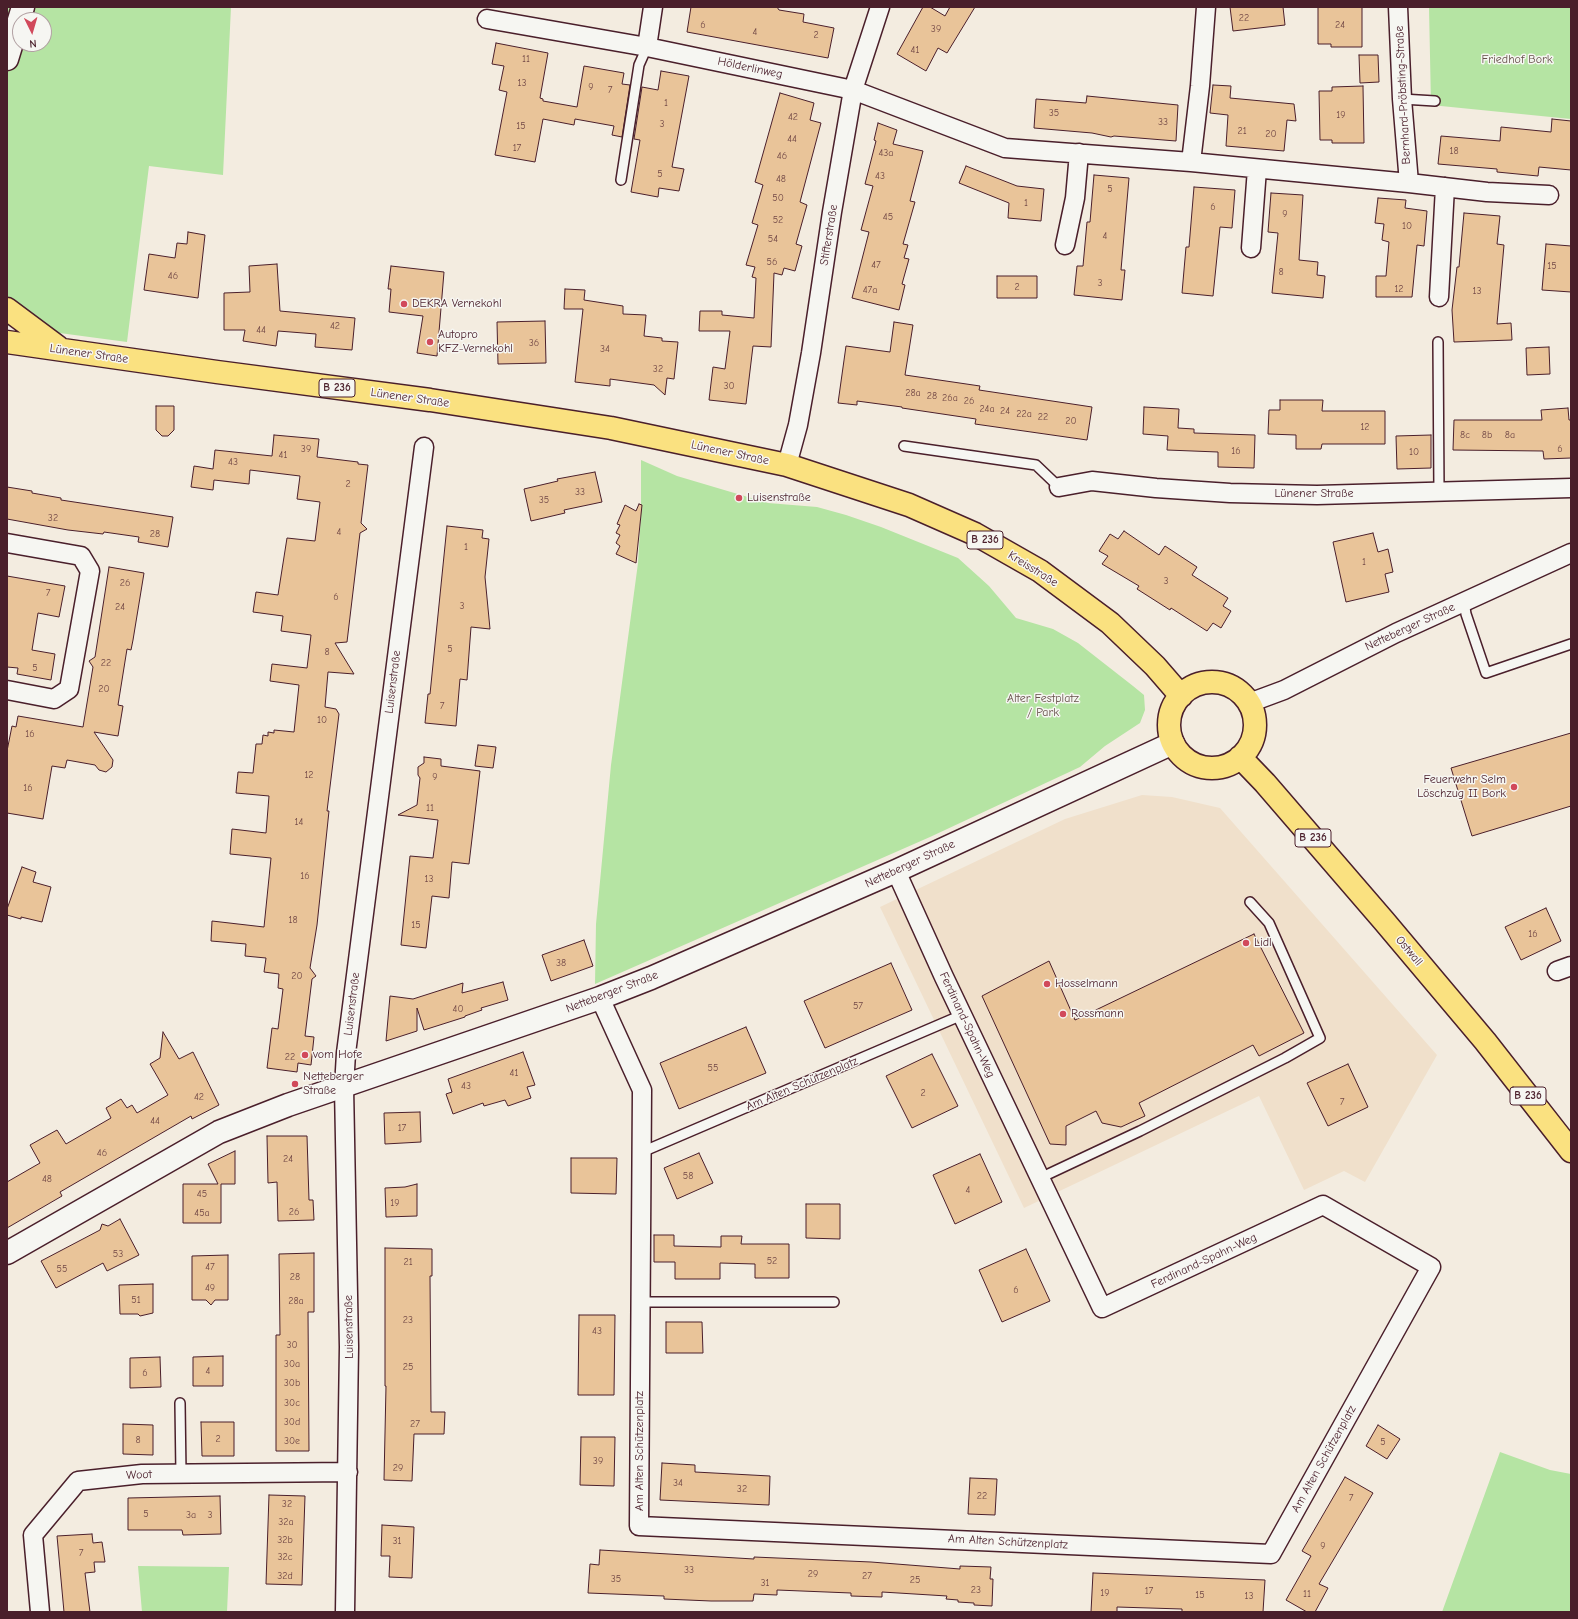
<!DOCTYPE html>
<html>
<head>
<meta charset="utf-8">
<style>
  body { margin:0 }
  #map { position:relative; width:1578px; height:1619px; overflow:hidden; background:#f3ece0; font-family:"Comic Neue",sans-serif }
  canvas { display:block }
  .frame { position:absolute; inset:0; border:8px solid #4a1f2b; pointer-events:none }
  .north { position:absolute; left:12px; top:12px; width:40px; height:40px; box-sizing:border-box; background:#f6f6f2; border:1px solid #b1a0a2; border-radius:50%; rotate:175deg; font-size:11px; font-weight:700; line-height:16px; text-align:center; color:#4a1f2b }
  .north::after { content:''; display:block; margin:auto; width:14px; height:18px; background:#d1495b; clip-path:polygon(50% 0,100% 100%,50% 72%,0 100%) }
</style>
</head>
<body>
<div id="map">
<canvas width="1578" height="1619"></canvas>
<div class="frame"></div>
<div class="north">N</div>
</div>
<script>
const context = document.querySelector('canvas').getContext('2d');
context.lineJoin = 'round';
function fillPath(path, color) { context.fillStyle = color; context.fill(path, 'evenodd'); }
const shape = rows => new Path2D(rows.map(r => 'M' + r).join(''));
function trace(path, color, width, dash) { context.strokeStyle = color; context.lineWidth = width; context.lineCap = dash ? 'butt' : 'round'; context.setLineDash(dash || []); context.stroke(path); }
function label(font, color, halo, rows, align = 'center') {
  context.font = font + ' "Comic Neue",sans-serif'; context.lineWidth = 3; context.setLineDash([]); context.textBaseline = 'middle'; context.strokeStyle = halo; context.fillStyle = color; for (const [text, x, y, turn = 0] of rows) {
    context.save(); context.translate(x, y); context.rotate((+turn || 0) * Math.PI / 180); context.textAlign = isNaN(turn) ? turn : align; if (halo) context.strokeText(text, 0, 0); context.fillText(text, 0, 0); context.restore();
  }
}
fillPath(shape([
  [1142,795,1172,797,1220,808,1437,1055,1365,1182,1344,1171,1304,1190,1259,1096,1024,1208,880,907,1065,819]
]), '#f0e0cb');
fillPath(shape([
  [7,7,231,7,223,175,149,166,127,342,7,326],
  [20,20,44,20,44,44,20,44],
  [1429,7,1571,7,1571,119,1431,105],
  [641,460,677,476,768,503,817,507,846,515,881,527,958,558,989,586,1016,618,1053,629,1078,643,1133,686,1144,695,1145,710,1140,723,1105,746,1080,767,930,837,595,984,596,924,611,765,638,563,641,513],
  [1500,1452,1550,1470,1571,1474,1571,1612,1442,1612],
  [138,1566,229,1567,227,1612,142,1612]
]), '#b5e4a3');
const building = shape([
  [691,7,777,7,779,10,804,14,803,22,834,28,828,58,687,32,691,7],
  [923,7,930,7,945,16,950,7,975,7,947,53,938,48,926,71,897,54,923,7],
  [1230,7,1283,7,1285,25,1233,31,1230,7],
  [1318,7,1362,7,1362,47,1331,47,1331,44,1318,44,1318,7],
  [496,43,548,53,540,98,543,99,543,101,577,107,584,66,624,73,622,84,630,85,622,137,612,135,614,126,575,119,574,125,543,119,535,162,495,155,507,92,499,90,504,66,492,64,496,43],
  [1359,55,1378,55,1379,82,1360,83,1359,55],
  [661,71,689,76,672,167,684,169,679,191,659,188,658,197,631,192,640,140,634,139,642,87,658,90,661,71],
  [1213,85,1231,86,1230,98,1294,104,1296,121,1287,120,1284,151,1226,146,1228,115,1210,113,1213,85],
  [1363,86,1364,143,1332,143,1332,140,1320,140,1319,91,1332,91,1332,87,1363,86],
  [780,93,814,103,810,120,821,123,800,202,807,205,796,244,802,246,795,271,784,268,782,275,774,273,771,347,753,346,746,404,709,400,713,367,725,369,730,331,699,331,700,311,722,311,722,315,754,318,756,278,752,277,755,267,746,265,758,225,752,223,763,185,755,182,780,93],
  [1087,96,1178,105,1176,141,1114,136,1111,137,1092,133,1034,128,1036,99,1086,103,1087,96],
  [1552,119,1571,121,1571,170,1539,167,1538,176,1497,172,1497,169,1438,164,1441,136,1500,141,1501,127,1551,132,1552,119],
  [878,123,897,130,893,144,923,151,910,201,915,202,903,244,908,245,904,258,909,259,902,284,905,285,899,310,852,298,869,232,861,230,873,186,865,184,876,141,874,140,878,123],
  [966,166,1017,186,1044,189,1041,221,1008,218,1009,203,959,183,966,166],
  [1094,175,1129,178,1121,270,1125,270,1122,300,1074,295,1077,266,1083,266,1087,222,1090,222,1094,175],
  [1194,187,1235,190,1232,228,1220,227,1213,296,1182,293,1186,247,1189,247,1194,187],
  [1271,193,1303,195,1299,260,1318,262,1317,275,1325,276,1323,298,1272,293,1278,233,1268,232,1271,193],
  [1378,198,1406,200,1405,208,1427,211,1424,246,1417,245,1412,297,1376,297,1376,276,1386,276,1389,242,1382,240,1384,224,1375,223,1378,198],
  [1464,213,1500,216,1497,244,1504,245,1497,324,1511,323,1512,340,1454,342,1452,310,1457,267,1459,267,1464,213],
  [188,232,205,235,198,298,144,290,149,254,175,258,177,243,187,244,188,232],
  [1546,244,1571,246,1571,292,1542,290,1546,244],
  [277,264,280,311,355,318,352,350,315,347,316,334,278,331,276,346,243,341,245,330,224,330,224,293,250,292,249,266,277,264],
  [391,266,444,272,437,356,417,353,423,316,389,312,391,289,388,289,391,266],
  [997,276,1037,276,1037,298,997,298,997,276],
  [565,289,585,290,584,300,623,306,623,314,646,315,644,336,662,338,662,341,678,342,674,379,667,378,665,395,654,385,610,379,610,386,575,382,583,309,564,309,565,289],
  [545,321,546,363,498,364,497,322,545,321],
  [894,322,913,325,905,375,980,386,979,390,1092,407,1087,440,975,424,976,419,902,408,902,407,857,401,857,405,838,403,846,346,890,352,894,322],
  [1549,347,1550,374,1527,375,1526,348,1549,347],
  [1280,400,1323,400,1322,411,1385,411,1385,444,1322,444,1321,449,1296,449,1296,435,1268,434,1269,410,1280,410,1280,400],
  [156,406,174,406,174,430,168,436,162,436,156,430,156,406],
  [1144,407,1179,409,1178,428,1194,429,1194,433,1255,435,1254,468,1218,467,1218,452,1167,450,1168,436,1143,434,1144,407],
  [1568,408,1569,420,1571,420,1571,458,1544,459,1543,451,1453,450,1454,420,1542,420,1541,410,1568,408],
  [274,435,319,439,317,457,358,462,358,464,368,465,361,523,367,529,360,533,347,642,335,643,354,674,328,672,325,707,336,709,339,714,327,811,329,811,317,925,310,968,316,976,312,979,305,1036,314,1037,311,1065,298,1063,297,1072,267,1068,272,1028,278,1029,283,989,278,988,279,974,264,972,266,958,245,956,246,944,211,941,212,921,264,927,271,858,230,854,232,829,266,833,269,796,236,793,238,772,253,773,256,744,262,744,263,735,268,736,268,732,274,733,274,730,294,732,299,685,270,681,272,664,307,668,311,635,281,631,283,616,253,612,256,592,278,595,287,538,315,541,320,502,297,499,300,476,250,470,249,484,214,480,213,490,191,487,194,466,213,469,215,450,272,456,274,435],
  [1431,435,1431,468,1397,469,1396,436,1431,435],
  [595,472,602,502,564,510,565,513,531,521,524,489,558,481,557,479,595,472],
  [7,487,32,491,32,493,61,498,61,500,173,517,168,547,138,542,139,537,104,532,103,534,68,530,7,519,7,487],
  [639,504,642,505,636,563,616,554,620,546,616,543,620,535,616,533,620,525,617,524,625,505,636,511,639,504],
  [447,526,483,530,482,538,489,539,485,577,490,629,471,627,467,680,460,679,456,726,425,723,428,694,430,694,447,526],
  [1124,531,1159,555,1165,546,1197,567,1192,575,1228,598,1223,606,1231,611,1221,628,1213,623,1207,631,1171,608,1170,610,1137,589,1139,586,1102,564,1108,556,1099,551,1110,534,1118,539,1124,531],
  [1373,533,1378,552,1388,549,1393,572,1385,574,1389,592,1346,602,1333,542,1373,533],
  [109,567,144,573,133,640,131,650,127,649,118,705,123,706,118,736,94,732,113,760,112,767,106,772,99,770,95,765,67,760,65,768,52,766,43,819,7,813,7,751,12,726,16,727,18,716,83,727,93,667,89,661,95,657,109,567],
  [7,576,65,586,59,617,38,613,32,650,55,654,51,680,17,674,18,668,7,667,7,576],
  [1571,733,1571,806,1472,836,1451,768,1571,733],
  [478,745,496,747,493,768,475,766,478,745],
  [424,757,441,759,441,766,480,771,469,864,452,862,449,898,432,896,426,948,401,945,410,856,433,858,438,820,398,815,417,805,420,778,418,775,418,767,424,763,424,757],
  [22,867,36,872,33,882,51,887,42,922,21,917,21,919,7,915,7,909,22,867],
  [1546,908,1561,941,1521,960,1505,927,1546,908],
  [1254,934,1304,1033,1259,1056,1253,1045,1139,1103,1145,1116,1121,1127,1102,1123,1096,1111,1066,1126,1066,1145,1050,1144,982,996,1049,961,1075,1020,1254,934],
  [584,940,593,966,551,981,542,955,584,940],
  [891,963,912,1010,825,1048,804,1001,891,963],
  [503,982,508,1000,481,1008,482,1010,465,1016,465,1017,424,1030,417,1008,417,1031,386,1041,390,996,413,999,463,983,462,993,503,982],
  [746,1027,766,1073,679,1109,660,1063,746,1027],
  [163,1032,179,1059,193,1052,219,1105,192,1119,191,1116,60,1192,62,1196,7,1228,7,1182,40,1163,30,1145,57,1130,66,1144,111,1118,106,1108,121,1099,127,1108,132,1105,137,1113,168,1095,150,1064,160,1058,163,1032],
  [523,1052,535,1085,527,1087,531,1098,508,1106,505,1100,484,1106,483,1103,453,1114,446,1094,452,1092,448,1079,523,1052],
  [932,1054,958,1106,912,1128,886,1076,932,1054],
  [1348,1064,1368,1107,1328,1126,1307,1083,1348,1064],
  [420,1112,421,1142,385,1144,384,1113,420,1112],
  [267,1136,307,1136,309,1200,313,1200,314,1220,278,1221,277,1182,268,1183,267,1136],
  [235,1151,235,1184,221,1184,221,1223,183,1223,183,1184,218,1184,208,1164,235,1151],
  [699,1153,713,1183,677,1199,664,1168,699,1153],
  [980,1154,1002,1202,955,1224,933,1175,980,1154],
  [571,1158,617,1158,616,1194,571,1193,571,1158],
  [417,1184,417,1216,386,1217,385,1188,405,1187,417,1184],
  [806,1204,840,1204,840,1239,806,1238,806,1204],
  [120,1219,139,1255,107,1271,103,1263,56,1288,41,1261,100,1230,102,1224,108,1226,120,1219],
  [654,1235,674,1235,674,1246,721,1247,721,1236,742,1236,741,1244,789,1244,789,1278,755,1278,755,1264,720,1263,720,1279,675,1279,675,1262,654,1262,654,1235],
  [385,1248,432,1249,432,1276,430,1276,431,1412,445,1412,444,1434,414,1434,412,1481,384,1480,386,1386,385,1386,385,1248],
  [1026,1249,1050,1301,1002,1322,979,1270,1026,1249],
  [314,1253,314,1312,308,1312,309,1451,276,1451,276,1335,280,1335,279,1254,314,1253],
  [228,1255,228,1300,215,1300,211,1305,206,1300,192,1300,192,1256,228,1255],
  [153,1284,153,1313,140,1316,138,1314,120,1314,119,1285,153,1284],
  [579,1315,615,1315,614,1395,578,1395,579,1315],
  [666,1322,702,1322,703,1353,666,1353,666,1322],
  [223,1356,223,1386,193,1386,193,1357,223,1356],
  [160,1357,161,1387,130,1388,130,1358,160,1357],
  [201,1422,234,1422,234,1456,202,1456,201,1422],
  [123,1424,153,1425,153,1455,123,1454,123,1424],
  [1378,1425,1400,1439,1387,1459,1366,1446,1378,1425],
  [581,1437,615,1437,614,1486,580,1485,581,1437],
  [662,1463,695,1465,695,1472,770,1476,769,1505,660,1500,662,1463],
  [1345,1477,1373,1493,1319,1584,1328,1588,1315,1612,1307,1612,1286,1600,1311,1556,1302,1551,1345,1477],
  [970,1478,997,1479,995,1515,968,1514,970,1478],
  [269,1495,305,1496,302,1585,266,1584,269,1495],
  [220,1496,221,1534,183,1535,182,1530,128,1530,128,1498,220,1496],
  [382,1525,414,1527,412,1578,389,1577,390,1556,381,1556,382,1525],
  [92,1534,93,1543,102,1542,105,1562,94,1562,95,1572,85,1573,90,1612,64,1612,57,1536,92,1534],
  [600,1550,754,1559,754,1557,871,1562,960,1569,960,1566,991,1567,990,1579,993,1579,992,1606,974,1605,974,1603,958,1602,958,1600,946,1599,947,1596,882,1592,882,1597,851,1596,851,1593,777,1590,777,1595,754,1594,753,1601,711,1601,664,1599,664,1596,588,1593,590,1564,599,1565,600,1550],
  [1093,1573,1265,1580,1263,1612,1182,1612,1182,1609,1117,1607,1117,1612,1091,1612,1093,1573]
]);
fillPath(building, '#e9c499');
trace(building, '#4a1f2b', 1);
const lane = shape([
  [1402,99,1435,101],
  [621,180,639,65,647,47],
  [1438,342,1439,492],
  [904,446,1036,465,1059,487],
  [1464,602,1466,614,1486,673,1571,644],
  [642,1152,962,1015],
  [1040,1178,1140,1131,1285,1058,1320,1038,1269,923,1250,902],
  [641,1302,834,1302],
  [180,1403,181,1474]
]);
const street = shape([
  [487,19,647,47,853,90,1005,148,1191,162,1409,183,1402,99,1398,7],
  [647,47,653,7],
  [1191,162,1200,86,1206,7],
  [1409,183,1487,192,1549,195],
  [1065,245,1075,198,1079,153],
  [1251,248,1257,169],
  [1439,297,1445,187],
  [787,465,798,425,811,353,832,212,853,90,880,7],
  [1059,487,1092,481,1156,488,1230,493,1317,495,1571,488],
  [7,543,81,556,90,571,69,689,54,699,7,690],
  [1249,703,1284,690,1396,633,1571,553],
  [1557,971,1571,966],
  [600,998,642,1090,639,1526,1271,1554,1431,1267,1323,1205,1102,1308,944,977,896,871],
  [40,1612,33,1535,78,1481,142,1474,348,1472],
  [345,1612,349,1347,344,1087,346,1053,424,447]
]);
const secondary = shape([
  [7,59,23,7],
  [7,1253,219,1132,288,1105,600,998,651,978,896,871,1173,743]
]);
const primary = shape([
  [7,309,58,347],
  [7,342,217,372,430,400,553,419,611,428,787,465,909,505,975,534,1040,571,1110,623,1155,666,1181,696],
  '1169 725a43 43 0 1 1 86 0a43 43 0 1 1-86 0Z',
  [1240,757,1265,783,1384,921,1485,1041,1571,1151]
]);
trace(lane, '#4a1f2b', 12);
trace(street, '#4a1f2b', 21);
trace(secondary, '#4a1f2b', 25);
trace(primary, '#4a1f2b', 25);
trace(lane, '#f6f6f2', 9);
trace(street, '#f6f6f2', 18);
trace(secondary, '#f6f6f2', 22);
trace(primary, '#fae180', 22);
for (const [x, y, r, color] of [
  [404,304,4,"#d1495b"],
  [430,342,4,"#d1495b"],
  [739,498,4,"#d1495b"],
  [1514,787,4,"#d1495b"],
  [1246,943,4,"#d1495b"],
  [1047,984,4,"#d1495b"],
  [1063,1014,4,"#d1495b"],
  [305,1055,4,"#d1495b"],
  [295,1084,4,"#d1495b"]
]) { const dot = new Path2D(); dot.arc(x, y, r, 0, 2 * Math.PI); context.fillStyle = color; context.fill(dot); trace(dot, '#f6f6f2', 1.5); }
label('10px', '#724846', null, [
  ["22",1244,18],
  ["6",703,25],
  ["24",1340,25],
  ["39",936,29],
  ["4",755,32],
  ["2",816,35],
  ["41",915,50],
  ["11",526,59],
  ["13",522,83],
  ["9",591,87],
  ["7",610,90],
  ["1",666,103],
  ["35",1054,113],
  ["19",1341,115],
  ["42",793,117],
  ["33",1163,122],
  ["3",662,124],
  ["15",521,126],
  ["21",1242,131],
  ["20",1271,134],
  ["44",792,139],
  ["17",517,148],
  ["18",1454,151],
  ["43a",886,153],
  ["46",782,156],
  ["5",660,174],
  ["43",880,176],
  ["48",781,179],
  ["5",1110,189],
  ["50",778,198],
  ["1",1026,203],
  ["6",1213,207],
  ["9",1285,214],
  ["45",888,217],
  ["52",778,220],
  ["10",1407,226],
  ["4",1105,236],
  ["54",773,239],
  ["56",772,262],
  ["47",876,265],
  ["15",1552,266],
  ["8",1281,272],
  ["46",173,276],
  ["3",1100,283],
  ["2",1017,287],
  ["12",1399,289],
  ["47a",870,290],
  ["13",1477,291],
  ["42",335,326],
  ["44",261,330],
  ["36",534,343],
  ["34",605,349],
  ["32",658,369],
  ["30",729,386],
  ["28a",913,393],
  ["28",932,396],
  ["26a",950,398],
  ["26",969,401],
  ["24a",987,409],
  ["24",1005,411],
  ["22a",1024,414],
  ["22",1043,417],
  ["20",1071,421],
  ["12",1365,427],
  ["8c",1465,435],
  ["8b",1487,435],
  ["8a",1510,435],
  ["39",306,449],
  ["6",1560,449],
  ["16",1236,451],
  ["10",1414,452],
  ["41",283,455],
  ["43",233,462],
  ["2",348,484],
  ["33",580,492],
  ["35",544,500],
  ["32",53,518],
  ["4",339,532],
  ["28",155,534],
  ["1",466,547],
  ["1",1364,562],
  ["3",1166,581],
  ["26",125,583],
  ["7",48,593],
  ["6",336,597],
  ["3",462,606],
  ["24",120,607],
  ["5",450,649],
  ["8",327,652],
  ["22",106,663],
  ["5",35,668],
  ["20",104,689],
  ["7",442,706],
  ["10",322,720],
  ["16",30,734],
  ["12",309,775],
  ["9",435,777],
  ["16",28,788],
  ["11",430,808],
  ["14",299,822],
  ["16",305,876],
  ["13",429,879],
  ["18",293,920],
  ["15",416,925],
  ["16",1533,934],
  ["38",561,963],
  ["20",297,976],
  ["57",858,1006],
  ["40",458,1009],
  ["22",290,1057],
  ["55",713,1068],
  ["41",514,1073],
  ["43",466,1086],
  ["2",923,1093],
  ["42",199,1097],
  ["7",1342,1102],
  ["44",155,1121],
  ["17",402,1128],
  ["46",102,1153],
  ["24",288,1159],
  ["58",688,1176],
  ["48",47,1179],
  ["4",968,1190],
  ["45",202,1194],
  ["19",395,1203],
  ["26",294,1212],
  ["45a",202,1213],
  ["53",118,1254],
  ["52",772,1261],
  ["21",408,1262],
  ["47",210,1267],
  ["55",62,1269],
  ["28",295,1277],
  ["49",210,1288],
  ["6",1016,1290],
  ["51",136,1300],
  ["28a",296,1301],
  ["23",408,1320],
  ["43",597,1331],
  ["30",292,1345],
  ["30a",292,1364],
  ["25",408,1367],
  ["4",208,1371],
  ["6",145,1373],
  ["30b",292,1383],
  ["30c",292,1403],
  ["30d",292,1422],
  ["27",415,1424],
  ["2",218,1439],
  ["8",138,1440],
  ["30e",292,1441],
  ["5",1383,1442],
  ["39",598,1461],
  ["29",398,1468],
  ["34",678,1483],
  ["32",742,1489],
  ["22",982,1496],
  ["7",1351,1498],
  ["32",287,1504],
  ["5",146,1514],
  ["3a",191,1515],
  ["3",210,1515],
  ["32a",286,1522],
  ["32b",285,1540],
  ["31",397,1541],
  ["9",1323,1546],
  ["7",81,1553],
  ["32c",285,1557],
  ["33",689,1570],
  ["29",813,1574],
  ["32d",285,1576],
  ["27",867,1576],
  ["35",616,1579],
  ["25",915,1580],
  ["31",765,1583],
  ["23",976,1590],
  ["17",1149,1591],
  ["19",1105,1593],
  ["11",1307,1594],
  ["15",1200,1595],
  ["13",1249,1596]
]);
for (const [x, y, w] of [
  [337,388,36],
  [985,540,36],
  [1313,838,36],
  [1528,1096,36]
]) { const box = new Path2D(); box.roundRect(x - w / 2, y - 9, w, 18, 3); context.fillStyle = '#f6f6f2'; context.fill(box); trace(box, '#4a1f2b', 1); }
label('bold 11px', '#4a1f2b', null, [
  ["B 236",337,388],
  ["B 236",985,540],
  ["B 236",1313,838],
  ["B 236",1528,1096]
]);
label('12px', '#655049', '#f6f6f2', [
  ["Friedhof Bork",1517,60],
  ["Alter Festplatz",1043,699],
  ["/ Park",1043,713]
]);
label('12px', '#4a1f2b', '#f6f6f2', [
  ["Hölderlinweg",750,68,12],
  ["Bernhard-Pröbsting-Straße",1403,95,-93],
  ["Stifterstraße",829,235,-81],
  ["Lünener Straße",89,354,8],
  ["Lünener Straße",410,398,8],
  ["Lünener Straße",730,453,12],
  ["Lünener Straße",1314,494],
  ["Kreisstraße",1033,569,32],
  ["Netteberger Straße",1410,627,-25],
  ["Luisenstraße",393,682,-83],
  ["Netteberger Straße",910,864,-25],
  ["Ostwall",1409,951,50],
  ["Netteberger Straße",612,992,-21],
  ["Luisenstraße",352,1004,-83],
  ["Ferdinand-Spahn-Weg",967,1025,65],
  ["Am Alten Schützenplatz",802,1084,-23],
  ["Ferdinand-Spahn-Weg",1204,1261,-25],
  ["Luisenstraße",349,1327,-91],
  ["Am Alten Schützenplatz",640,1451,-90],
  ["Am Alten Schützenplatz",1324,1459,-61],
  ["Woot",139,1475,-3],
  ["Am Alten Schützenplatz",1008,1542,3]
]);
label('12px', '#4a1f2b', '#f6f6f2', [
  ["DEKRA Vernekohl",412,304],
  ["Autopro",438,335],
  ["KFZ-Vernekohl",438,349],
  ["Luisenstraße",747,498],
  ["Feuerwehr Selm",1506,780,"right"],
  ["Löschzug II Bork",1506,794,"right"],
  ["Lidl",1254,943],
  ["Hosselmann",1055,984],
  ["Rossmann",1071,1014],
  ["vom Hofe",313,1055],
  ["Netteberger",303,1077],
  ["Straße",303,1091]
], 'left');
</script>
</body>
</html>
